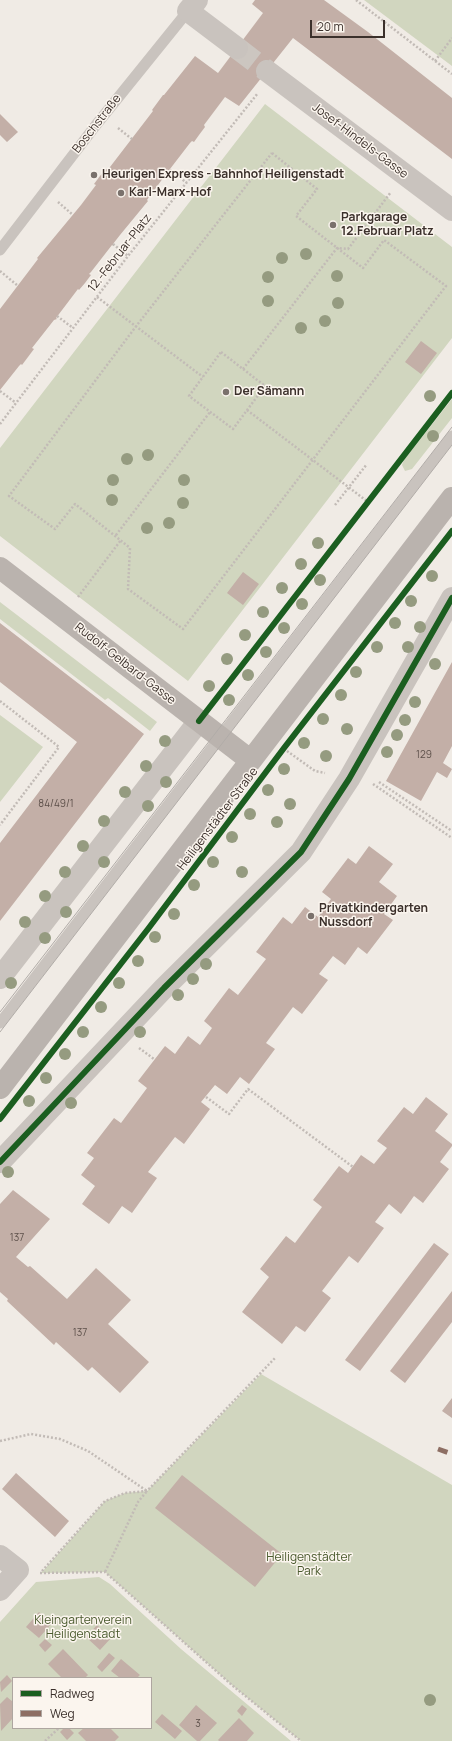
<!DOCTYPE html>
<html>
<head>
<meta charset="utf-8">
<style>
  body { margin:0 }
  #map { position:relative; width:452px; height:1741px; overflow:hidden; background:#f0ebe5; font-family:Manrope,sans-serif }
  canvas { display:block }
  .legend { position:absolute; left:12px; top:1677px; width:140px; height:52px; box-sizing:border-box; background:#fbf5ee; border:1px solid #aea6a0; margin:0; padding:5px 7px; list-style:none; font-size:12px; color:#3b302b }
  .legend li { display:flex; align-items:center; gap:8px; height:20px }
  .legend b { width:20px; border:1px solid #aea6a0 }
  .scale { position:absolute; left:310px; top:20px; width:75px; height:18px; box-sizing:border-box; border:2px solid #3b302b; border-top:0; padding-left:5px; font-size:12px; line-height:14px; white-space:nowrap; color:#3b302b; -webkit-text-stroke:3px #fbf5ee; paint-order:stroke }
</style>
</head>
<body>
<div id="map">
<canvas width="452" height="1741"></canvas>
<ul class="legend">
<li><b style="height:5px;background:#1b5e20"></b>Radweg</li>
<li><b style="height:5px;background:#8d6e63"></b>Weg</li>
</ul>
<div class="scale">20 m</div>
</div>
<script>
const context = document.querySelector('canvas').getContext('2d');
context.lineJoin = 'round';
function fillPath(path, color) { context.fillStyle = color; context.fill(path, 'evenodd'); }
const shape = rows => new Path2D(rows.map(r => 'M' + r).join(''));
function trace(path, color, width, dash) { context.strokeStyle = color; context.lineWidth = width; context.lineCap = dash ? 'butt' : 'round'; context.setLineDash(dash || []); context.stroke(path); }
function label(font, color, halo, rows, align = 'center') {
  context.font = font + ' Manrope,sans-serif'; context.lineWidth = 3; context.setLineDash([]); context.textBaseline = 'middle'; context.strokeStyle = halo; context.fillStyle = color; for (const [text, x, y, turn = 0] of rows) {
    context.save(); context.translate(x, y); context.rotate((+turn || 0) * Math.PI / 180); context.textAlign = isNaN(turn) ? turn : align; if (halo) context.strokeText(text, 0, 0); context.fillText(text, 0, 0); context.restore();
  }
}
fillPath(shape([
  [364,0,452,0,452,66],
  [265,104,452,247,452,338,188,681,0,536,0,448],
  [452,399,452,418,412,469,405,471,402,465,404,460],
  [0,602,157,722,150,731,108,698,105,700,0,619],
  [0,715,43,747,0,802],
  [261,1374,452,1485,452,1741,301,1741,233,1686,105,1572,41,1573,105,1501,125,1493,147,1491],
  [99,1577,110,1584,181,1649,291,1741,0,1741,0,1622,36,1582],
  [13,1678,151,1678,151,1728,13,1728]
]), '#d1d6bf');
fillPath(shape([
  [255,0,324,0,368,32,452,98,452,159,293,38,239,106,225,97,204,125,205,127,199,135,194,142,192,141,190,143,170,169,172,170,171,172,169,170,147,200,148,201,120,235,113,244,114,246,112,245,91,272,89,274,91,275,85,283,79,290,78,289,56,318,57,319,54,320,32,348,34,349,22,365,21,364,19,366,0,390,0,309,38,259,37,258,81,205,96,185,94,184,100,176,106,169,108,170,110,167,153,111,152,110,163,95,164,95,195,56,218,73,263,13,252,4],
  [0,114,18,132,7,142,0,135],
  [421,341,437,353,421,374,405,362],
  [243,572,259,584,243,605,227,593],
  [0,623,144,734,0,921,0,843,77,742,0,682],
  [452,662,452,746,443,763,452,769,447,778,437,772,421,801,386,781],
  [369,846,393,864,379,882,397,896,384,914,393,920,367,954,358,947,345,965,333,956,319,974,328,980,302,1014,293,1007,266,1043,275,1049,249,1084,240,1077,227,1094,215,1085,201,1102,210,1109,184,1144,175,1137,148,1172,157,1178,132,1213,122,1206,109,1224,82,1204,95,1186,81,1175,94,1158,87,1153,114,1118,121,1123,147,1088,138,1081,165,1046,175,1054,188,1036,200,1045,212,1028,204,1021,229,988,238,995,266,959,256,952,283,917,292,924,305,907,318,917,331,899,322,892,348,858,356,864],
  [426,1097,448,1114,435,1131,452,1144,452,1146,440,1162,449,1169,423,1203,414,1196,401,1214,389,1204,375,1222,384,1228,358,1263,349,1256,322,1291,331,1298,305,1332,296,1326,282,1344,242,1312,269,1277,260,1269,286,1236,295,1243,322,1207,313,1200,339,1166,348,1173,361,1155,374,1164,387,1148,377,1141,404,1107,413,1114],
  [13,1190,50,1219,16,1257,28,1267,30,1266,67,1299,96,1268,131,1300,108,1324,149,1362,120,1393,92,1367,88,1371,56,1342,54,1345,7,1301,8,1299,0,1292,0,1204],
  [434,1243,449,1254,360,1371,345,1360],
  [452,1291,452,1322,405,1383,390,1371],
  [452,1398,452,1418,442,1411],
  [16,1473,69,1521,55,1537,2,1489],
  [182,1475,282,1554,255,1587,155,1508],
  [39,1612,52,1623,39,1638,26,1627],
  [97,1625,111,1638,100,1650,86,1637],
  [45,1639,52,1645,45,1652,39,1645],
  [63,1649,88,1675,85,1678,62,1678,48,1664],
  [109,1653,115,1658,102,1672,97,1667],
  [121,1659,140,1675,137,1678,120,1678,111,1671],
  [7,1675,12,1681,1,1692,0,1682],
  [7,1697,13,1702,13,1718,1,1731,0,1704],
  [196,1705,217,1723,200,1741,197,1741,179,1725],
  [242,1705,247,1709,242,1716,237,1711],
  [162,1714,182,1731,175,1739,155,1722],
  [239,1718,254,1733,247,1741,219,1741,218,1740],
  [64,1728,69,1728,74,1733,67,1740,60,1732],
  [84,1728,110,1728,119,1737,115,1741,86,1741,78,1733]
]), '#c3afa7');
trace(shape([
  [237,48,267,71]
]), '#ccc6c0', 22, [22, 11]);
trace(shape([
  [356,0,452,74],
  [435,61,452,38],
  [118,128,132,139],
  [272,153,317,189,296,216,363,268,384,240,446,286,183,629,128,589,130,548,75,504,55,529,9,496,137,325,272,153],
  [170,170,187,183],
  [58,202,73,215],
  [113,244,128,256],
  [0,271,18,286],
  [97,297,203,377],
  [57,316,73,328],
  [221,352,265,386,233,429,189,396,221,352],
  [243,369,337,248,348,249,391,192],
  [0,391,16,403],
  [247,410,368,502],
  [0,424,128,256,258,93],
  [335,505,367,464],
  [116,535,210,412],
  [78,597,121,540],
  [0,701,59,747,0,825],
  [287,751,315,771,325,773],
  [379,782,452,831],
  [373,784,452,838],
  [139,1048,154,1059],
  [206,1097,229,1114,248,1089,353,1167],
  [0,1441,31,1434,60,1439,88,1451,147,1491,138,1502,105,1572],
  [42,1571,105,1501,125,1493,147,1491,276,1357],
  [40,1573,105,1572,233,1686,301,1741],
  [45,1741,59,1728]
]), '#c2bbb6', 2.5, [2, 2]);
trace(shape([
  [0,250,96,125,188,11],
  [0,1023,452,436]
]), '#c9c3be', 11);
trace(shape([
  [197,0,188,11,237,48],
  [267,71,452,210],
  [0,978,199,721],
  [0,1162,164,988,301,852,349,779,452,598],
  [0,1556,18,1570,0,1590]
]), '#c9c3be', 22);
trace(shape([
  [0,568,250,760],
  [0,1088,452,498]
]), '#bab3ae', 22);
trace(shape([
  [0,1012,452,427],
  [0,1032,452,445]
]), '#b1aca8', 1);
trace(shape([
  [438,1449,452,1454]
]), '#8d6e63', 5, [10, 5]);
trace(shape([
  [199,721,452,393],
  [0,1119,148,929,284,748,452,531],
  [0,1162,164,988,301,852,349,779,452,598]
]), '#1b5e20', 6);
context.fillStyle = '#959b80';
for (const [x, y] of [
  [306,254],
  [282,258],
  [337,276],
  [268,277],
  [268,301],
  [338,303],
  [325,321],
  [301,328],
  [430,396],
  [433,436],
  [148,455],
  [127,459],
  [113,480],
  [184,480],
  [112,500],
  [183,503],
  [169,523],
  [147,528],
  [318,543],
  [301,564],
  [432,576],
  [320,580],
  [282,588],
  [411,601],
  [302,604],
  [263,612],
  [395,623],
  [420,627],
  [284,628],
  [245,635],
  [377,647],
  [408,647],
  [266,652],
  [227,659],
  [435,664],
  [356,672],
  [248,675],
  [209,686],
  [341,695],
  [229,700],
  [415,702],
  [323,719],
  [405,720],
  [347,729],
  [397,735],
  [165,741],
  [304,743],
  [387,752],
  [326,756],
  [146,766],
  [284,769],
  [166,782],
  [268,790],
  [125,792],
  [290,804],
  [148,806],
  [250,814],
  [104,821],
  [277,822],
  [232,837],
  [83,846],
  [104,862],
  [213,862],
  [65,872],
  [242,872],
  [194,885],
  [45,896],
  [66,912],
  [174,914],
  [25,922],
  [155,937],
  [45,938],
  [138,961],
  [206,964],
  [193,979],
  [11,983],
  [119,983],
  [178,995],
  [101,1007],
  [83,1032],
  [140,1032],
  [65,1054],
  [46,1078],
  [29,1101],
  [71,1103],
  [8,1172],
  [430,1700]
]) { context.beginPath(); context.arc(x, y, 6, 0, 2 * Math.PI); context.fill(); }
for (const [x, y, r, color] of [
  [94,175,4,"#7a716c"],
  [121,193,4,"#7a716c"],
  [333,225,4,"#7a716c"],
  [226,392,4,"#7a716c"],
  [311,916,4,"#7a716c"]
]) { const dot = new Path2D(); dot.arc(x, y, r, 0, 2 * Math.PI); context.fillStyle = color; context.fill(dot); trace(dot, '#fbf5ee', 1.5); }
label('10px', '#5d504a', null, [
  ["129",424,755],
  ["84/49/1",56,804],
  ["137",17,1238],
  ["137",80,1333],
  ["3",198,1724]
]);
label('12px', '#3b302b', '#fbf5ee', [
  ["Boschstraße",97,124,-52],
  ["Josef-Hindels-Gasse",360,141,37],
  ["12.-Februar-Platz",120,253,-52],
  ["Rudolf-Gelbard-Gasse",125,664,38],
  ["Heiligenstädter Straße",218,819,-53]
]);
label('bold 12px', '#3b302b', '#fbf5ee', [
  ["Heurigen Express - Bahnhof Heiligenstadt",102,175],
  ["Karl-Marx-Hof",129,193],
  ["Parkgarage",341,218],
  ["12.Februar Platz",341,232],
  ["Der Sämann",234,392],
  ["Privatkindergarten",319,909],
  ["Nussdorf",319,923]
], 'left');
label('12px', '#4a5a2e', '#fbf5ee', [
  ["Heiligenstädter",309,1558],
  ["Park",309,1572],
  ["Kleingartenverein",83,1621],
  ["Heiligenstadt",83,1635]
]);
</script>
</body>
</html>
